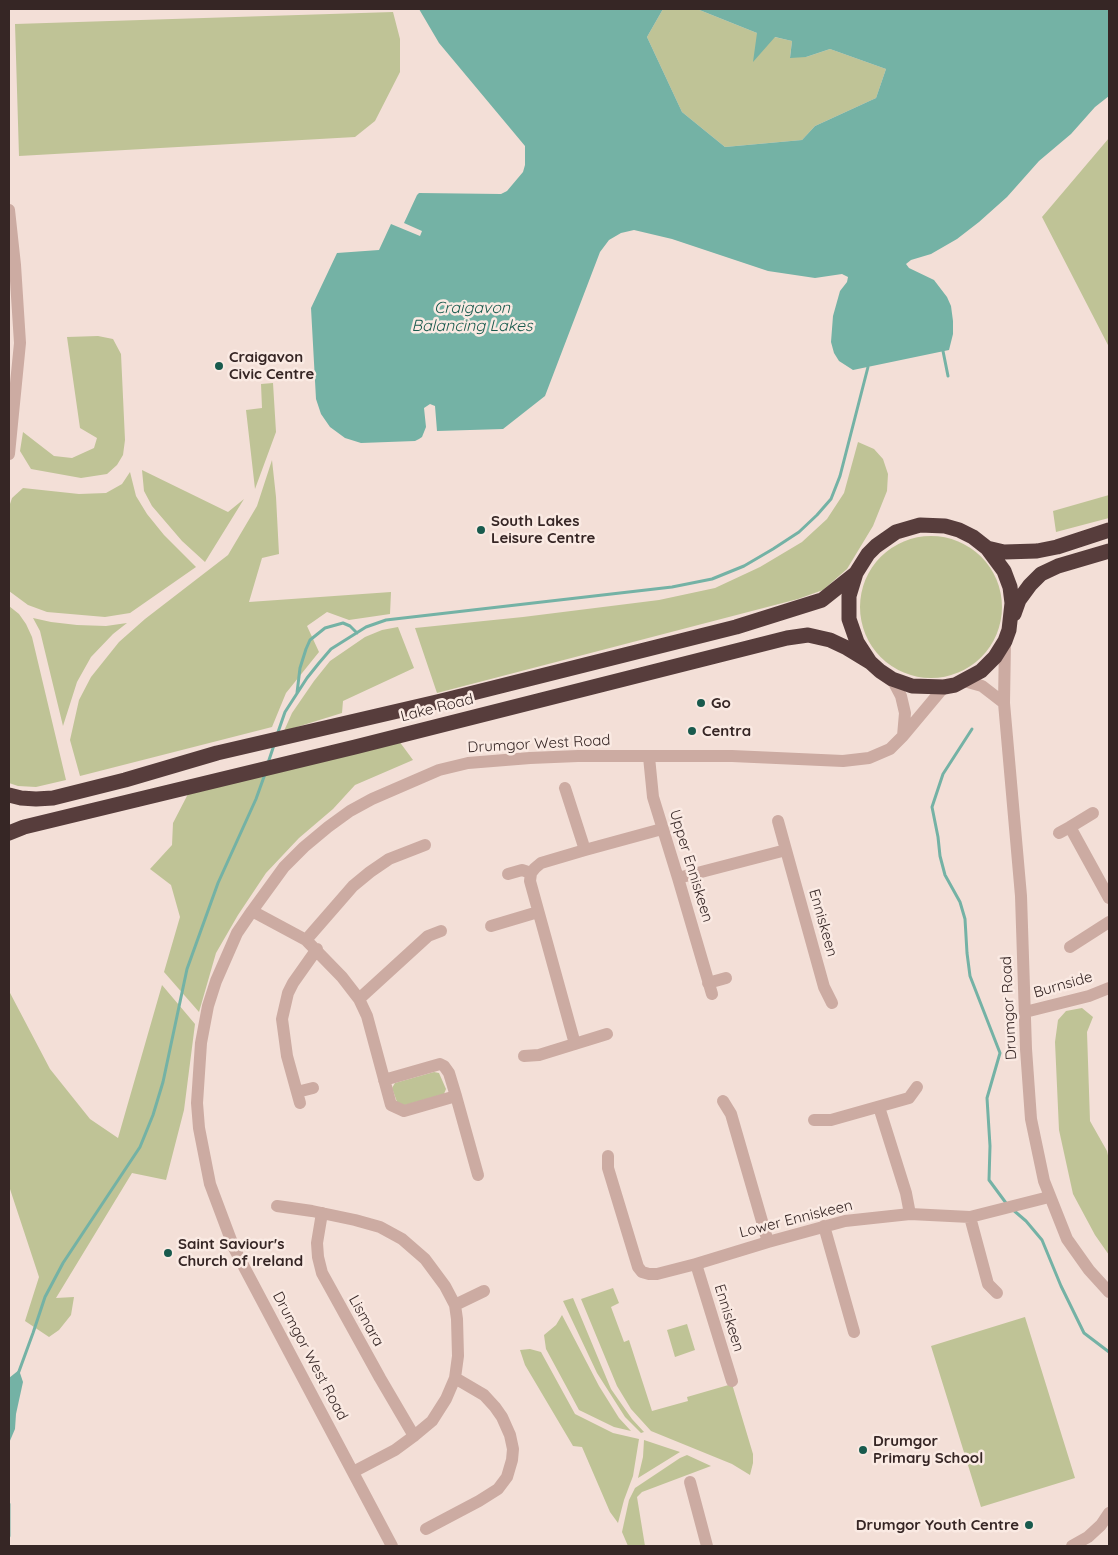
<!DOCTYPE html>
<html>
<head>
<meta charset="utf-8">
<style>
  body { margin:0 }
  #map { position:relative; width:1118px; height:1555px; overflow:hidden; background:#f3dfd7; font-family:Quicksand,sans-serif }
  canvas { display:block }
  .frame { position:absolute; inset:0; border:10px solid #362625; pointer-events:none }
</style>
</head>
<body>
<div id="map">
<canvas width="1118" height="1555"></canvas>
<div class="frame"></div>
</div>
<script>
const context = document.querySelector('canvas').getContext('2d');
context.lineJoin = 'round';
function fillPath(path, color) { context.fillStyle = color; context.fill(path, 'evenodd'); }
const shape = rows => new Path2D(rows.map(r => 'M' + r).join(''));
function trace(path, color, width, dash) { context.strokeStyle = color; context.lineWidth = width; context.lineCap = dash ? 'butt' : 'round'; context.setLineDash(dash || []); context.stroke(path); }
function label(font, color, halo, rows, align = 'center') {
  context.font = font + ' Quicksand,sans-serif'; context.lineWidth = 5; context.setLineDash([]); context.textBaseline = 'middle'; context.strokeStyle = halo; context.fillStyle = color; for (const [text, x, y, turn = 0] of rows) {
    context.save(); context.translate(x, y); context.rotate((+turn || 0) * Math.PI / 180); context.textAlign = isNaN(turn) ? turn : align; if (halo) context.strokeText(text, 0, 0); context.fillText(text, 0, 0); context.restore();
  }
}
fillPath(shape([
  [663,9,697,9,757,33,792,41,790,57,806,57,830,49,886,69,876,98,815,126,802,140,725,147,682,112,647,37],
  [393,12,400,39,400,72,375,121,355,137,19,156,15,24],
  [1109,138,1109,347,1042,217],
  [98,336,113,339,121,354,125,440,123,455,117,465,107,474,81,478,31,469,20,451,23,432,54,456,72,458,94,448,97,438,80,428,67,337],
  [273,383,276,432,255,489,246,410,262,408,261,384],
  [858,442,874,449,883,459,888,474,887,491,873,526,847,569,823,590,798,599,437,693,415,628,523,617,659,600,715,588,760,567,802,542,827,519,844,493],
  [272,460,276,497,279,554,262,558,249,602,391,592,390,614,349,620,327,612,307,626,319,652,286,693,272,727,80,776,70,740,79,700,91,677,119,642,145,619,228,555,257,506],
  [142,470,228,512,244,499,205,562,182,541,152,506,144,491],
  [130,472,136,496,147,514,164,535,196,567,130,613,105,617,47,612,28,605,9,591,9,507,12,498,23,488,79,494,106,493,122,484],
  [1109,495,1109,518,1056,532,1053,511],
  '860 607a71 71 0 1 1 142 0a71 71 0 1 1-142 0Z',
  [9,606,19,614,26,624,32,637,66,780,36,787,18,786,9,783],
  [33,618,51,622,77,625,106,626,127,623,113,634,91,657,77,682,63,726,40,631],
  [398,627,414,668,343,701,342,713,284,731,292,713,314,681,330,661,365,637,382,630],
  [399,741,413,760,355,785,333,809,299,838,266,873,238,915,216,953,199,1012,164,972,180,917,171,885,150,869,172,845,173,823,188,794],
  [162,985,195,1024,184,1110,166,1180,132,1173,56,1298,74,1297,71,1315,59,1330,49,1337,25,1321,39,1277,9,1186,9,991,50,1069,90,1119,118,1138],
  [1082,1008,1093,1017,1087,1032,1090,1121,1107,1151,1109,1160,1109,1255,1095,1235,1073,1194,1059,1130,1055,1042,1058,1020,1066,1011],
  [434,1072,439,1073,446,1089,444,1094,402,1106,397,1102,392,1088,395,1083],
  [613,1288,619,1303,611,1307,624,1342,629,1340,652,1411,688,1401,687,1397,732,1384,753,1454,753,1463,750,1475,732,1464,651,1431,631,1409,617,1386,581,1299],
  [573,1298,611,1389,632,1419,644,1432,641,1433,625,1417,597,1373,563,1301],
  [562,1315,599,1386,619,1418,631,1431,614,1427,579,1410,546,1349,544,1335,556,1325],
  [1025,1317,1075,1478,981,1507,931,1346],
  [687,1324,695,1350,675,1357,667,1330],
  [530,1349,541,1352,575,1414,613,1433,639,1439,633,1476,624,1500,618,1523,610,1512,582,1447,573,1446,525,1365,520,1350],
  [644,1440,680,1452,638,1478,643,1457],
  [687,1455,711,1466,642,1492,637,1497,645,1546,628,1546,622,1532,629,1500,635,1488,680,1458]
]), '#bfc396');
fillPath(shape([
  [419,9,663,9,647,37,682,112,725,147,802,140,815,126,876,98,886,69,830,49,806,57,790,58,792,41,775,37,753,62,757,33,697,9,1109,9,1109,96,1095,107,1071,134,1039,161,1007,197,979,222,957,239,931,254,911,260,906,264,909,268,934,280,947,297,951,306,953,321,953,334,949,350,853,370,839,361,834,353,831,342,833,316,840,291,847,282,848,277,842,274,815,278,768,271,672,239,634,230,621,233,609,240,600,252,545,396,503,429,437,431,435,406,430,404,424,408,426,427,422,437,419,439,415,441,361,443,345,438,330,427,321,414,316,399,311,308,337,253,379,250,391,224,420,236,422,231,404,223,417,195,419,193,501,194,507,191,523,172,525,165,525,146,439,43],
  [19,1370,23,1382,16,1414,15,1429,9,1443,9,1378]
]), '#74b2a5');
trace(shape([
  [943,351,948,376],
  [297,693,300,668,306,649,310,640,325,628,343,623,350,626,357,633],
  [972,729,943,774,932,807,938,837,940,856,945,875,960,902,965,919,967,953,970,976,1000,1053,987,1098,990,1146,989,1180,1006,1203],
  [277,735,285,712,307,678,319,663,331,649,366,627,386,620,672,587,712,579,744,566,773,549,799,532,817,515,831,499,840,476,868,367],
  [268,763,274,745],
  [1012,1209,1026,1221,1042,1240,1061,1286,1084,1333,1109,1352],
  [18,1374,33,1333,45,1297,63,1263,140,1147,153,1115,163,1082,187,969,218,883,256,799,265,774],
  [9,1504,9,1536]
]), '#74b2a5', 3);
trace(shape([
  [9,210,15,265,20,343,9,454],
  [1005,641,1004,703,1021,896,1026,1049,1031,1119,1044,1181,1067,1239,1089,1270,1109,1292],
  [892,679,901,696,905,713,903,736],
  [964,681,982,686,1004,703],
  [649,757,653,797,678,878,712,994],
  [565,788,585,850],
  [778,821,786,850],
  [1070,827,1093,813],
  [1059,833,1070,827,1109,898],
  [508,874,522,870,531,873],
  [678,878,786,850,824,987,832,1003],
  [252,911,306,940,353,886,370,872,389,859,425,845],
  [491,926,538,912],
  [306,940,342,977,359,999,367,1016,391,1105,404,1111,456,1096,478,1175],
  [1070,947,1109,922],
  [708,983,726,978],
  [359,999,428,936,441,931],
  [1025,1012,1089,996,1109,988],
  [575,1044,530,881,531,873,535,868,541,863,585,850,662,829],
  [524,1056,539,1055,607,1034],
  [384,1080,440,1064,444,1066,449,1073,456,1096],
  [297,1092,313,1088],
  [723,1101,731,1114,768,1242],
  [300,1103,287,1056,282,1019,288,993,293,983,317,949],
  [879,1107,906,1193,910,1214],
  [814,1120,831,1120,909,1098,917,1087],
  [608,1156,608,1168,638,1267,642,1272,649,1274,657,1274,696,1264,768,1242,845,1221,910,1214,970,1217,1049,1197],
  [277,1206,312,1211,355,1220,380,1227,402,1239,425,1259,445,1286,455,1305,457,1319,458,1356,455,1378,446,1399,432,1421,414,1436,395,1450,353,1472],
  [322,1213,317,1243,318,1257,322,1273,380,1378,414,1436],
  [970,1217,988,1284,997,1293],
  [824,1226,854,1332],
  [696,1264,732,1381],
  [455,1305,484,1291],
  [690,1482,707,1546],
  [426,1529,479,1501,498,1489,507,1477,512,1460,513,1449,510,1435,502,1417,495,1407,484,1395,455,1378],
  [392,1546,234,1248,210,1184,199,1128,197,1103,201,1043,208,1006,216,981,237,933,252,911,284,867,304,847,328,827,350,811,372,799,439,770,468,763,530,758,578,756,732,756,843,761,869,758,890,749,903,736,944,687],
  [1072,1546,1088,1537,1101,1525,1109,1513]
]), '#ccaba2', 12);
trace(shape([
  [987,548,1004,552,1037,551,1057,547,1109,530],
  [1014,614,1019,600,1030,585,1041,574,1058,566,1109,551],
  [9,795,21,798,36,799,53,798,125,780,217,753,441,701,736,627,822,600,856,573],
  [9,833,24,827,355,747,787,638,808,635,830,640,847,648,870,662,880,671,892,679,912,686,944,687,955,685,981,671,995,657,1005,641,1009,630,1012,603,1010,587,1004,571,987,548,973,537,959,530,945,526,920,525,896,532,876,546,868,554,856,573,849,596,849,619,857,642,870,662]
]), '#573d3c', 15);
for (const [x, y, r, color] of [
  [219,366,5,"#185a4d"],
  [481,530,5,"#185a4d"],
  [701,703,5,"#185a4d"],
  [692,731,5,"#185a4d"],
  [168,1253,5,"#185a4d"],
  [863,1450,5,"#185a4d"],
  [1029,1525,5,"#185a4d"]
]) { const dot = new Path2D(); dot.arc(x, y, r, 0, 2 * Math.PI); context.fillStyle = color; context.fill(dot); trace(dot, '#faeae3', 2); }
label('bold 15px', '#362625', '#faeae3', [
  ["Craigavon",229,357],
  ["Civic Centre",229,374],
  ["South Lakes",491,521],
  ["Leisure Centre",491,538],
  ["Go",711,703],
  ["Centra",702,731],
  ["Saint Saviour's",178,1244],
  ["Church of Ireland",178,1261],
  ["Drumgor",873,1441],
  ["Primary School",873,1458],
  ["Drumgor Youth Centre",1019,1525,"right"]
], 'left');
label('15px', '#362625', '#faeae3', [
  ["Lake Road",437,708,-14],
  ["Drumgor West Road",539,744,-3],
  ["Upper Enniskeen",691,866,73],
  ["Enniskeen",823,923,74],
  ["Burnside",1063,985,-16],
  ["Drumgor Road",1009,1008,-93],
  ["Lower Enniskeen",796,1219,-14],
  ["Enniskeen",729,1318,73],
  ["Lismara",366,1321,61],
  ["Drumgor West Road",310,1356,62]
]);
label('italic 16px', '#185a4d', '#faeae3', [
  ["Craigavon",472,308],
  ["Balancing Lakes",472,326]
]);
</script>
</body>
</html>
